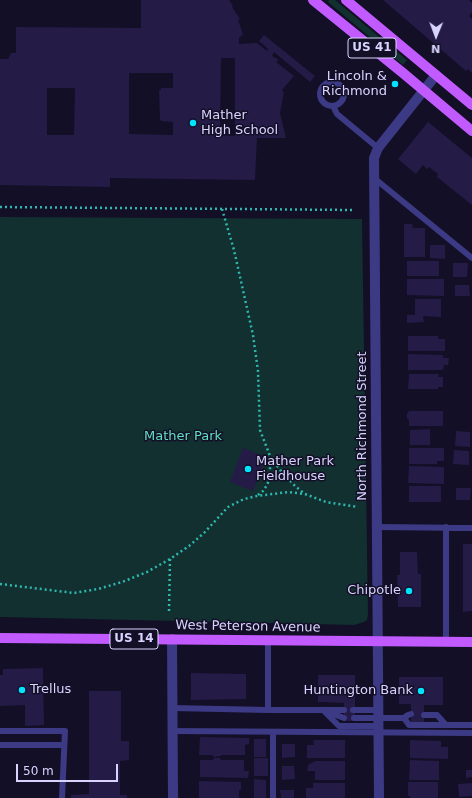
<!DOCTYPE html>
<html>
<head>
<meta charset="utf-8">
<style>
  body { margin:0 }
  #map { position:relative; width:472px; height:798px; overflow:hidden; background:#130f26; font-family:"DejaVu Sans",sans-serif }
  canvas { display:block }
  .north { position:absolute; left:416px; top:16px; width:40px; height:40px; -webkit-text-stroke:3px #130f26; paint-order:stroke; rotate:181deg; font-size:11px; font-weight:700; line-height:16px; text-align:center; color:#d9d4ff }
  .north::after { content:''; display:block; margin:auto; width:14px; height:18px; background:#d9d4ff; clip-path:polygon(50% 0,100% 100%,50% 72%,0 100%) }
  .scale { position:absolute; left:16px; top:764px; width:102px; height:18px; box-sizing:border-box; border:2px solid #d9d4ff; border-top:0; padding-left:5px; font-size:12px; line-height:14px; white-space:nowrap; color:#d9d4ff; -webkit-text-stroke:3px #130f26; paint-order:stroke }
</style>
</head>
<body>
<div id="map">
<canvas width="472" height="798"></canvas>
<div class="north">N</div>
<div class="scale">50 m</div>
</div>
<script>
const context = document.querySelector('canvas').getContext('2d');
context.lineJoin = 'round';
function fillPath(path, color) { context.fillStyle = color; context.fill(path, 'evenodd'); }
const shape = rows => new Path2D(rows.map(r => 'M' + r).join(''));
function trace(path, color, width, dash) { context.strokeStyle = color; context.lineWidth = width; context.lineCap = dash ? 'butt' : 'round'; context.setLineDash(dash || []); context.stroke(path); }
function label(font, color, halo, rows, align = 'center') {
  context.font = font + ' "DejaVu Sans",sans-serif'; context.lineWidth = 3; context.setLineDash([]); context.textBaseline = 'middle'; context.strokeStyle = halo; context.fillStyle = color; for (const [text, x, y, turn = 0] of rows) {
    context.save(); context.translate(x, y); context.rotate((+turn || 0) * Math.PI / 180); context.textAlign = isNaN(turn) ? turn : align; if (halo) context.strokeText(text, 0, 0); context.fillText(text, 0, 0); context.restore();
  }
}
fillPath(shape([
  [329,0,335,0,407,60,403,65,328,2],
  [0,217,362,219,368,615,367,620,364,622,354,625,0,617]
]), '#12302f');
fillPath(shape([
  [141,0,229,0,233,6,232,7,240,19,238,20,243,34,239,38,239,44,257,43,267,51,268,49,259,41,264,35,315,76,310,82,274,52,272,56,279,60,276,62,294,76,282,90,284,92,280,113,286,138,257,138,255,180,110,178,110,187,0,185,0,59,8,59,11,53,16,53,16,27,141,28],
  [221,58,235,58,235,136,220,135],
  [129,73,173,73,173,88,161,88,161,90,159,90,160,120,161,120,161,121,173,122,173,135,129,134],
  [47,88,75,88,74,135,47,135],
  [383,0,469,0,472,3,472,12,469,16,472,19,472,73,468,69,466,71],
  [428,122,472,158,472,205,437,177,438,174,429,167,427,169,423,165,416,174,398,159],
  [404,224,412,224,413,228,425,228,425,257,404,257],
  [430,245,445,245,445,259,430,258],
  [407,261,439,261,439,276,407,276],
  [453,263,468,263,467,277,453,277],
  [407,279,444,279,444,296,407,295],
  [455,285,469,285,470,296,455,296],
  [415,299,441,299,441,317,423,316,424,322,407,323,407,315,415,315],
  [408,336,438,336,438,339,445,339,445,351,408,351],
  [408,354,443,355,443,358,449,358,448,365,444,365,443,370,408,370],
  [409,374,439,374,438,377,443,377,443,387,438,387,438,389,408,389],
  [409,411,443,411,443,426,409,426,409,420,407,418,407,414],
  [430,429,430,445,410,445,410,430],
  [456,431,470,432,470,447,455,446],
  [243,448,266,457,253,491,230,482],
  [409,448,444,448,444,461,437,461,437,464,409,464],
  [454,450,469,451,469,465,453,464],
  [409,466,444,467,444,484,408,483],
  [409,486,441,486,441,502,409,502],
  [456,488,471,488,470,500,456,500],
  [463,544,472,544,472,611,463,612],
  [400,552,417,552,418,574,421,574,421,607,398,607,397,575,400,575],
  [43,668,44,725,25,726,25,705,0,706,0,675,3,675,3,669],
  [191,673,246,674,246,699,191,700],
  [318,675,355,675,355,721,344,721,344,703,318,702],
  [399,677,443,677,443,705,424,705,424,722,411,722,411,704,399,704],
  [89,691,121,691,121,741,129,741,129,760,120,761,120,795,127,795,127,798,71,798,71,795,89,794],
  [200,737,249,738,249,744,245,745,245,755,222,755,220,756,214,757,212,755,199,755],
  [254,739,266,739,266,757,254,757],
  [313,740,345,740,345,758,307,758,307,745,314,745],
  [410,740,441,741,441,747,448,747,448,759,410,758],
  [282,744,295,744,295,757,282,758],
  [214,758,220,758,221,760,244,760,244,771,249,771,248,778,200,777,200,760,213,760],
  [254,758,268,758,268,776,254,776],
  [410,760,439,761,439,780,409,780],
  [315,761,345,761,345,780,315,780,315,771,307,771,308,765],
  [282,766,294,766,295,779,282,780],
  [466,770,472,770,472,777,466,778],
  [254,779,266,780,266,798,254,798],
  [199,781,241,782,241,790,239,790,239,798,199,798],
  [408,782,438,782,438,798,410,798,410,796,408,796],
  [313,783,345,783,345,798,306,798,306,788,313,788],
  [472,783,472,796,459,797,458,784],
  [280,790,294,790,294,798,281,798]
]), '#241b47');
trace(shape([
  [0,207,354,210],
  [222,209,234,250,253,335,258,371,260,430,270,456,281,471,295,486,305,494,326,502,358,507],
  [258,495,263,491,267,485,270,477,270,457],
  [0,584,74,593,98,589,122,582,147,572,170,559,189,546,204,533,228,507,244,499,257,496,289,492,304,494],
  [169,611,170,559]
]), '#2fb8b0', 2.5, [2, 3]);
trace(shape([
  '320 94a12 12 0 1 1 24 0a12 12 0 1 1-24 0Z',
  [333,106,337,114,378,148],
  [374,178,472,258],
  [376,527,472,528],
  [446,642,446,527],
  [172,708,268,710,268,640],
  [268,710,344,710],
  [323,710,339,726,378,726],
  [353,710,378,710],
  [328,712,344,718],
  [424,715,437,715,446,725],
  [354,718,404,718,409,725,472,725],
  [404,718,408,715,411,714],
  [0,731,65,731,62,798],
  [172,731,472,733],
  [273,732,273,798],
  [0,745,64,745]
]), '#3d3a85', 6);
trace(shape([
  [172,639,173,798],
  [379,798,374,158,378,148,436,75]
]), '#3d3a85', 10);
trace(shape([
  [313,0,403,73,472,131],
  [346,0,472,105],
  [0,638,472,642]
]), '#c25bff', 10);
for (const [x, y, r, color] of [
  [395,84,4,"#00e5ff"],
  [193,123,4,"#00e5ff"],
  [248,469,4,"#00e5ff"],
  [409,591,4,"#00e5ff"],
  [22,690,4,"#00e5ff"],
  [421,691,4,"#00e5ff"]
]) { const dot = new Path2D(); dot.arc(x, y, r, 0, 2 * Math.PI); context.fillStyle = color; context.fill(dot); trace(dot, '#130f26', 1.5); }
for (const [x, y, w] of [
  [372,48,48],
  [134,639,48]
]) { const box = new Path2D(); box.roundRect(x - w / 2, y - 10, w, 20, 3); context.fillStyle = '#130f26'; context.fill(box); trace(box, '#d9d4ff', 1); }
label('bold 12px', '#d9d4ff', null, [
  ["US 41",372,48],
  ["US 14",134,639]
]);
label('13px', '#d9d4ff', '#130f26', [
  ["Lincoln &",387,77],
  ["Richmond",387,92],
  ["Mather",201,116,"left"],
  ["High School",201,131,"left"],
  ["Mather Park",256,462,"left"],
  ["Fieldhouse",256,477,"left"],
  ["Chipotle",401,591],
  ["Trellus",30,690,"left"],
  ["Huntington Bank",413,691]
], 'right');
label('13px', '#d9d4ff', '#130f26', [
  ["North Richmond Street",363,426,-90],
  ["West Peterson Avenue",248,627,1]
]);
label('13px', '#5fe0c0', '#130f26', [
  ["Mather Park",183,437]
]);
</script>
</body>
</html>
